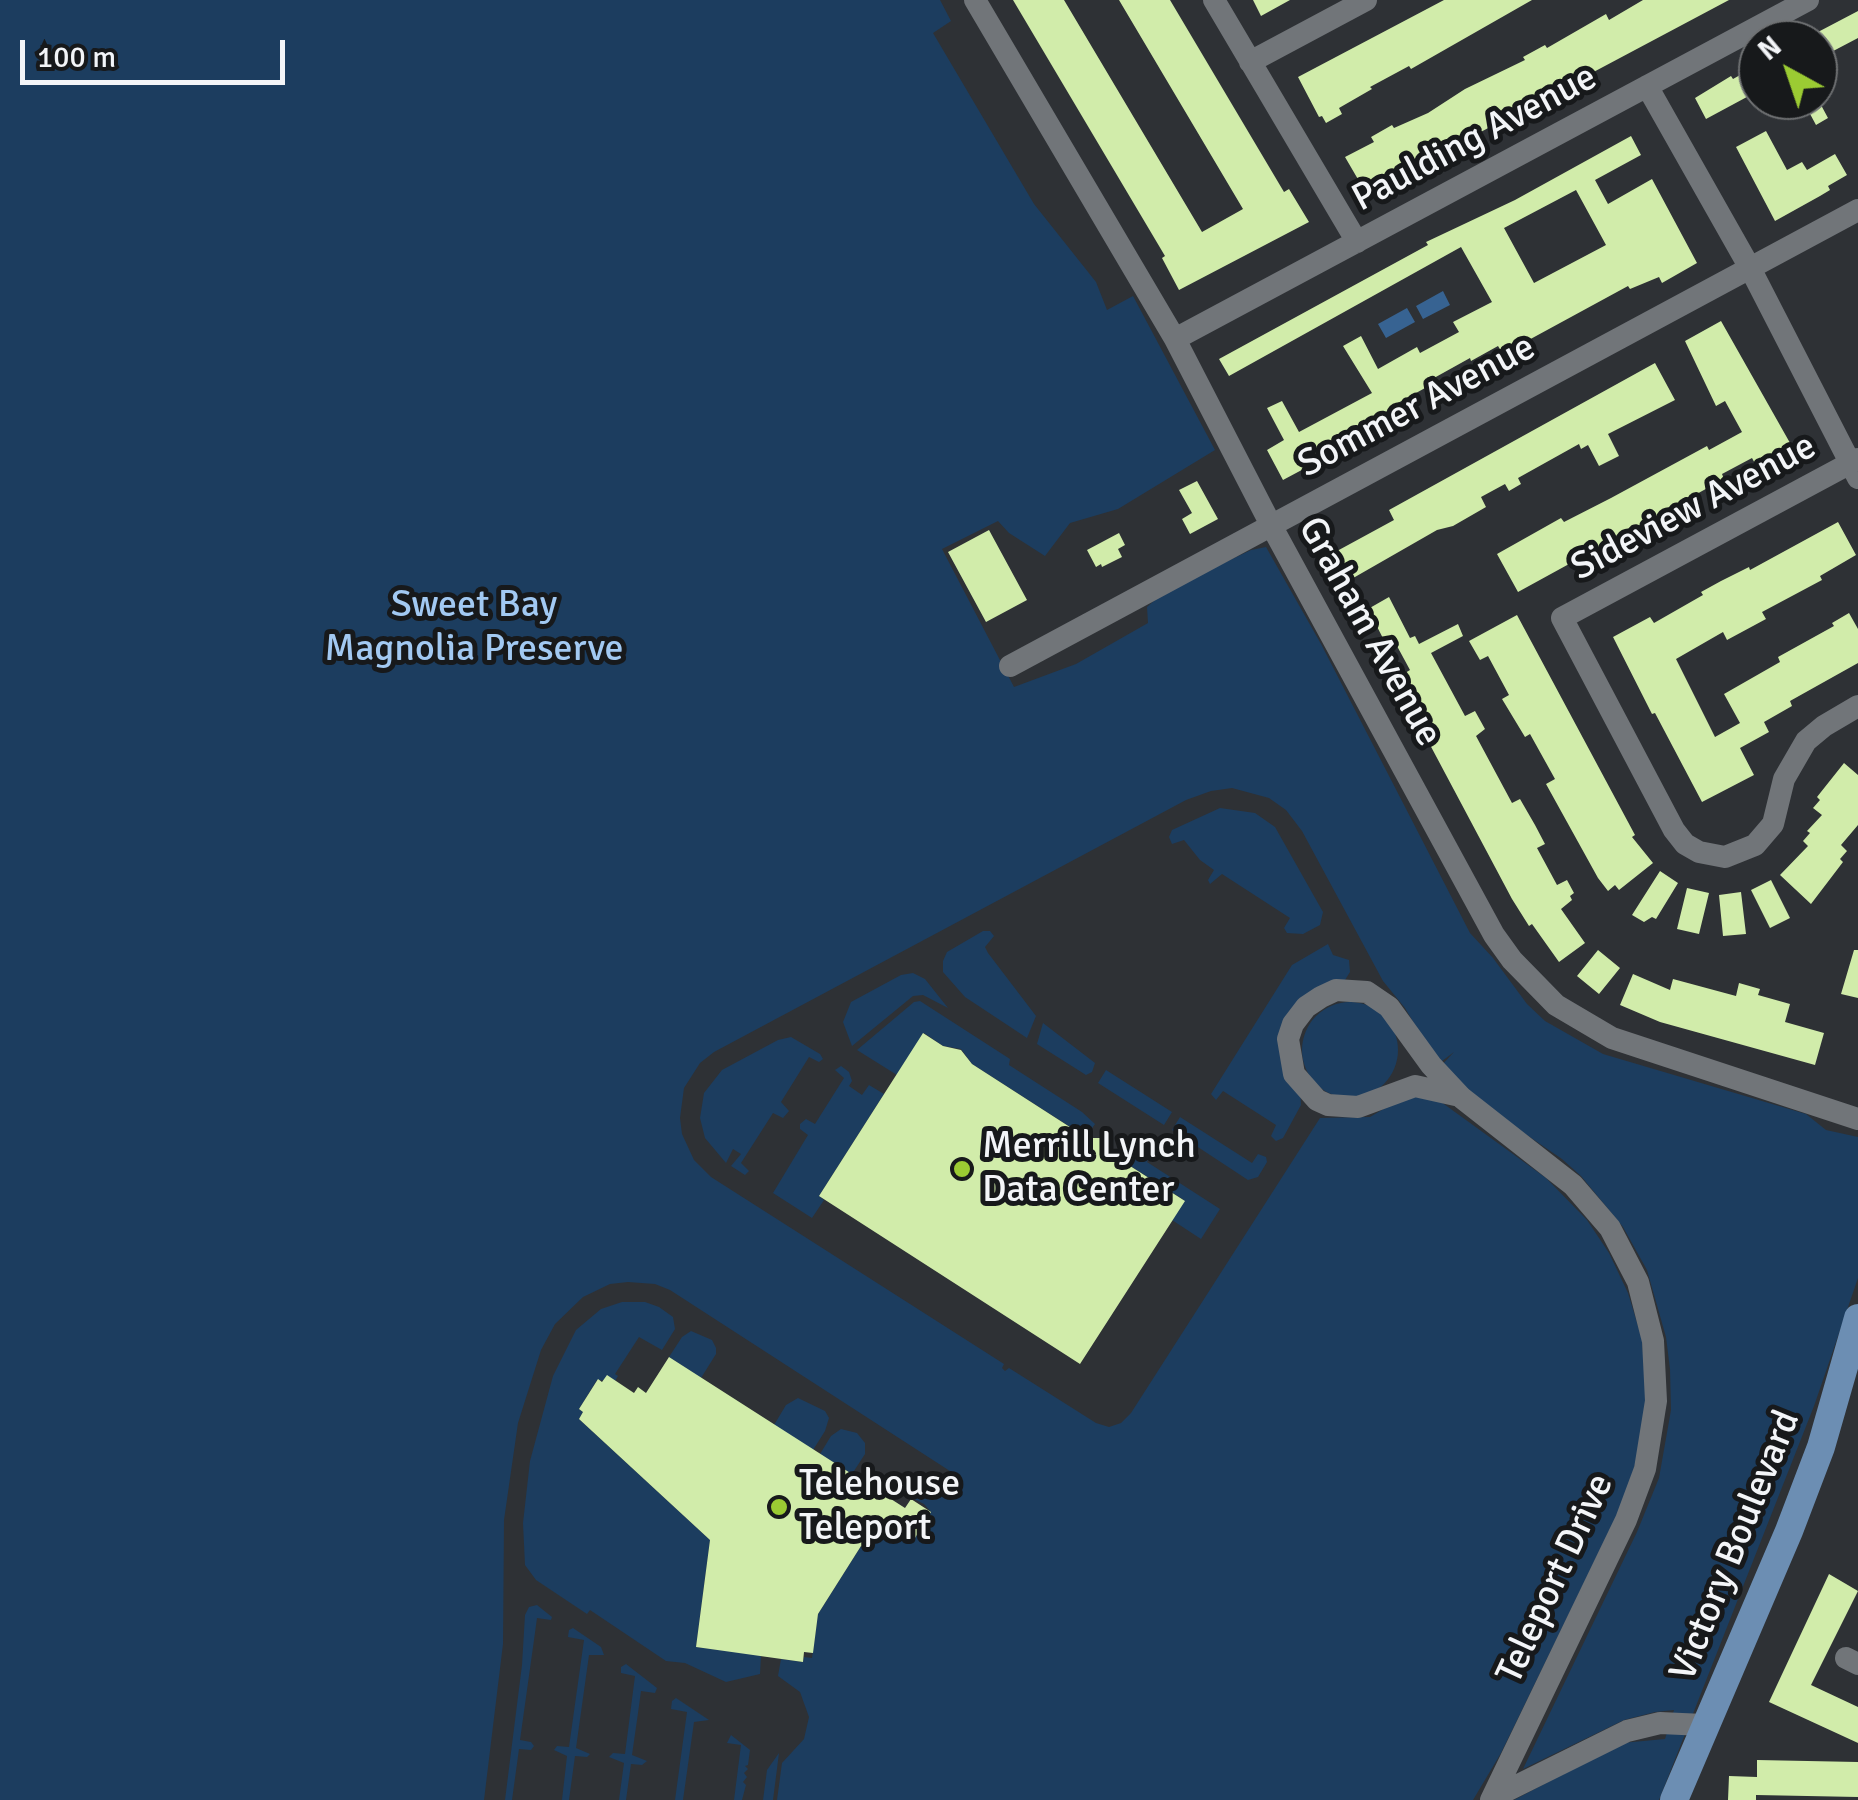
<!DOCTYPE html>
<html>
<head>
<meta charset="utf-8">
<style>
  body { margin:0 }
  #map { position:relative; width:1858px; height:1800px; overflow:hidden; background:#2e3135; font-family:Signika,sans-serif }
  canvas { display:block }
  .north { position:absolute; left:1738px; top:20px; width:100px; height:100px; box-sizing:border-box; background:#17191b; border:2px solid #6f7173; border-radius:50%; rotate:320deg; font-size:28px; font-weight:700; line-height:40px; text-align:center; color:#f3f5f8 }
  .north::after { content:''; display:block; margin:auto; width:35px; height:45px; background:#9bcb33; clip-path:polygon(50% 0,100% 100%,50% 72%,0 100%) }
  .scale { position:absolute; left:20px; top:40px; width:265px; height:45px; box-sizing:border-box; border:5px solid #f3f5f8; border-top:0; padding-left:12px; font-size:30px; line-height:35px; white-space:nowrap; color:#f3f5f8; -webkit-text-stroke:8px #17191b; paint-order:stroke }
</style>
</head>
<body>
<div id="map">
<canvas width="1858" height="1800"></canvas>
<div class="north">N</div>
<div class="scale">100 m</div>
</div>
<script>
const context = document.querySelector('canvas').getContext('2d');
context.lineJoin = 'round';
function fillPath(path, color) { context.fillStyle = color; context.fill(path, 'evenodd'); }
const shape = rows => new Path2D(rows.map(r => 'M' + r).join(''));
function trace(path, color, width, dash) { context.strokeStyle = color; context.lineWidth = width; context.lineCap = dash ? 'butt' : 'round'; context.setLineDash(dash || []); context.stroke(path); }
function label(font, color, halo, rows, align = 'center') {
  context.font = font + ' Signika,sans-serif'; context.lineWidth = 10; context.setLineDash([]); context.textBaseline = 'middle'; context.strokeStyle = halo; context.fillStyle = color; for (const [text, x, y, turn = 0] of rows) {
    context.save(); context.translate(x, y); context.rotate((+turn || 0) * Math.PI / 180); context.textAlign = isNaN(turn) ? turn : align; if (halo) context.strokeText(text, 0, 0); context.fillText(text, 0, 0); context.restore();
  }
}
fillPath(shape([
  [0,0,940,0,951,21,933,33,1034,204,1096,282,1107,310,1133,296,1215,450,1118,509,1070,523,1045,556,1009,533,998,521,942,549,1014,687,1076,664,1148,623,1147,607,1165,591,1251,550,1266,547,1321,644,1470,933,1493,958,1527,1004,1545,1021,1603,1054,1806,1114,1826,1130,1858,1137,1858,1278,1814,1406,1659,1800,1514,1800,1622,1743,1665,1739,1674,1710,1655,1712,1624,1720,1523,1769,1637,1532,1659,1478,1671,1410,1670,1369,1666,1337,1647,1270,1623,1227,1581,1176,1562,1159,1499,1116,1441,1066,1454,1052,1438,1064,1405,1008,1383,981,1302,831,1286,810,1269,798,1232,788,1211,791,1186,800,714,1052,700,1063,684,1088,680,1118,682,1134,694,1160,711,1177,1004,1364,1002,1368,1005,1371,1009,1368,1096,1423,1109,1427,1121,1423,1131,1413,1320,1118,1370,1117,1407,1095,1437,1099,1546,1178,1587,1220,1609,1253,1628,1293,1642,1339,1646,1396,1642,1442,1624,1501,1501,1753,1473,1800,777,1800,782,1763,804,1739,809,1717,800,1692,778,1676,781,1659,803,1662,804,1657,812,1658,818,1614,861,1546,869,1551,880,1518,905,1535,907,1533,915,1537,931,1512,924,1504,898,1491,905,1480,921,1476,943,1488,953,1473,670,1290,655,1284,628,1282,610,1284,583,1297,555,1324,541,1350,518,1423,504,1520,503,1644,484,1800,0,1800],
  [1220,808,1255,813,1275,827,1323,912,1320,925,1303,934,1287,933,1284,928,1290,918,1222,874,1210,884,1208,880,1214,870,1200,860,1184,840,1172,844,1169,837,1172,830],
  [983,931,990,931,994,936,985,947,988,953,1036,1016,1027,1038,965,997,943,972,943,961,947,952],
  [1328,944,1333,955,1349,960,1350,972,1345,980,1296,1008,1301,1105,1283,1138,1276,1141,1271,1136,1276,1125,1223,1091,1216,1100,1211,1094,1292,965],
  [913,973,925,979,948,1008,923,995,913,996,852,1046,843,1022,851,1002,901,975],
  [920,1001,1010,1059,1009,1065,1082,1112,1095,1124,1086,1137,972,1064,961,1049,943,1046,924,1033,897,1075,857,1050,914,1002],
  '1302 1050a48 48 0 1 1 96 0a48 48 0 1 1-96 0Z',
  [1043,1023,1095,1063,1092,1072,1086,1075,1037,1044],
  [791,1037,820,1054,823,1059,819,1062,809,1057,781,1102,789,1111,783,1118,773,1113,741,1163,749,1171,745,1175,731,1166,741,1154,733,1149,726,1163,705,1138,700,1118,704,1093,722,1070,778,1040],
  [841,1066,849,1072,852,1081,849,1086,862,1095,869,1085,884,1094,819,1196,824,1200,812,1218,773,1193,808,1135,800,1129,800,1124,806,1119,815,1124,844,1078,835,1070],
  [1106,1070,1172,1112,1164,1125,1098,1083],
  [1180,1117,1252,1163,1258,1154,1266,1157,1267,1162,1258,1177,1248,1180,1172,1130],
  [1127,1144,1149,1158,1147,1162,1220,1209,1201,1239,1172,1220,1184,1200,1118,1158],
  [622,1302,645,1302,659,1307,673,1317,675,1329,662,1350,639,1337,615,1374,618,1376,615,1381,597,1380,579,1409,583,1412,579,1419,710,1540,696,1647,761,1655,760,1674,726,1682,685,1663,666,1661,590,1610,587,1614,536,1580,525,1565,523,1523,530,1461,553,1376,576,1330,601,1309],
  [691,1331,712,1340,716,1348,716,1354,701,1378,669,1357,682,1337],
  [798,1398,825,1411,829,1418,825,1431,813,1450,774,1425,786,1405],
  [841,1429,857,1433,865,1443,865,1454,852,1474,820,1454,831,1436],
  [537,1605,552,1617,551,1620,537,1618,534,1640,520,1740,531,1742,534,1746,531,1750,519,1749,512,1800,505,1800,522,1665,525,1615,529,1607],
  [573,1628,601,1647,604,1655,589,1655,576,1748,590,1754,587,1757,575,1756,569,1800,562,1800,567,1756,554,1750,557,1746,569,1747,584,1640,568,1637,569,1630],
  [626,1664,657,1688,655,1693,641,1691,638,1713,632,1755,647,1761,642,1765,631,1764,626,1800,619,1800,624,1763,609,1757,613,1753,625,1754,635,1676,621,1673,621,1667],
  [676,1698,709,1720,694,1722,683,1800,675,1800,687,1712,671,1709,672,1701],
  [731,1735,750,1750,748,1765,745,1766,748,1769,744,1773,747,1777,743,1782,746,1785,742,1800,734,1800,741,1745,727,1743],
  [779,1753,773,1800,763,1800,767,1770]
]), '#1c3d5f');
fillPath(shape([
  [1443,291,1450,305,1423,319,1416,306],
  [1407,308,1415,322,1386,338,1378,324]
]), '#376392');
fillPath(shape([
  [1013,0,1064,0,1202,232,1243,209,1119,0,1170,0,1284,192,1289,189,1309,222,1179,290,1162,258,1165,256],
  [1253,0,1290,0,1261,16],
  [1444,0,1532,0,1411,69,1409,66,1370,87,1372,89,1339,108,1342,114,1326,123,1322,116,1319,117,1298,77],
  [1643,0,1729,0,1366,193,1345,157,1374,142,1371,137,1392,125,1394,128,1428,113,1465,89,1525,60,1523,57,1545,45,1547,48,1606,14,1609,20],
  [1858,11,1858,38,1818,59,1818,32],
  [1758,65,1758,91,1706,119,1695,98,1731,76,1733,79],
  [1821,105,1828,118,1816,125,1809,112],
  [1766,131,1787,170,1802,162,1807,170,1835,154,1847,175,1828,186,1830,190,1820,196,1775,221,1736,147],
  [1631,136,1641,155,1595,180,1608,204,1652,179,1697,263,1662,283,1659,277,1630,289,1628,286,1503,354,1498,346,1471,361,1470,358,1434,378,1436,382,1396,404,1397,406,1336,439,1341,449,1283,480,1267,450,1284,440,1267,408,1282,401,1299,432,1372,393,1343,346,1361,336,1378,369,1417,347,1420,353,1459,332,1453,322,1492,302,1461,247,1229,376,1219,359,1428,245,1426,242,1515,200],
  [1576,190,1606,245,1534,283,1504,228],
  [1721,321,1794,450,1758,469,1752,458,1722,474,1724,479,1518,592,1497,554,1561,518,1564,522,1611,498,1707,446,1709,450,1742,432,1725,401,1716,406,1685,341],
  [1655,363,1675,400,1608,434,1619,456,1599,466,1588,445,1581,449,1579,444,1518,478,1521,484,1509,491,1505,484,1481,497,1486,507,1453,526,1437,530,1341,585,1326,557,1394,520,1389,510],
  [1197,481,1218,519,1190,534,1182,519,1192,513,1179,490],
  [1838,522,1856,555,1820,576,1822,580,1762,612,1766,619,1727,640,1723,632,1676,659,1715,737,1740,723,1724,694,1780,662,1778,657,1834,626,1832,623,1849,613,1858,629,1858,663,1790,701,1792,706,1764,722,1769,732,1740,748,1754,775,1702,802,1655,713,1652,714,1613,637,1650,617,1654,623,1703,595,1701,592,1721,581,1749,567,1750,570],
  [989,530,1027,600,986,622,948,552],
  [1119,533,1125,545,1118,549,1122,557,1102,567,1101,564,1096,567,1087,550],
  [1389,597,1410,638,1415,636,1419,644,1458,624,1463,636,1431,653,1465,716,1475,711,1485,729,1476,736,1512,803,1520,799,1535,825,1545,844,1537,848,1557,885,1567,880,1574,893,1570,896,1572,900,1561,909,1585,943,1559,962,1532,924,1529,926,1512,899,1395,679,1410,670,1397,646,1389,650,1368,609],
  [1517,615,1635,835,1632,837,1653,863,1619,890,1615,885,1608,891,1598,878,1546,784,1555,779,1530,734,1525,737,1502,699,1509,695,1488,656,1480,660,1469,641],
  [1844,763,1858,775,1858,825,1841,845,1847,851,1840,859,1843,862,1811,904,1780,875,1808,846,1803,841,1810,833,1807,831,1822,815,1813,808,1820,800,1817,797],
  [1660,871,1678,883,1656,919,1652,917,1644,922,1632,915],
  [1771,880,1790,918,1770,928,1751,890],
  [1687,888,1709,893,1699,934,1677,929],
  [1741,892,1746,934,1723,936,1719,895],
  [1598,950,1620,968,1599,994,1577,976],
  [1854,950,1858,950,1858,998,1841,994],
  [1633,974,1670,990,1673,979,1736,996,1739,983,1760,989,1758,995,1790,1004,1785,1022,1824,1033,1815,1065,1660,1022,1620,1005],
  [923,1033,943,1046,961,1050,972,1064,1087,1138,1101,1138,1108,1142,1116,1157,1185,1201,1080,1364,819,1196],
  [669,1357,905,1508,911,1499,931,1512,915,1538,888,1522,869,1551,861,1546,818,1614,813,1653,804,1652,803,1662,696,1647,710,1540,579,1419,583,1412,579,1409,598,1379,602,1382,607,1375,634,1393,638,1387,646,1393],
  [1829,1574,1858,1591,1811,1685,1858,1707,1858,1743,1769,1702],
  [1757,1760,1858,1762,1858,1797,1756,1795,1756,1800,1728,1800,1729,1776,1757,1777]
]), '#d1ecaa');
trace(shape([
  [975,0,1175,339,1271,525,1494,935,1512,960,1556,1005,1612,1038,1858,1119],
  [1214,0,1357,242],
  [1250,62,1366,0],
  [1647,86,1750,268,1858,478],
  [1175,339,1808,0],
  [1858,459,1562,618,1674,830,1685,844,1699,852,1725,857,1755,845,1773,824,1784,779,1806,741,1824,726,1858,706],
  [1010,666,1858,210],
  [1460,1096,1415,1086,1358,1107,1328,1105,1317,1100,1294,1074,1288,1039,1293,1024,1306,1007,1321,997,1336,990,1367,992,1389,1007,1431,1065,1460,1096,1462,1098,1573,1185,1610,1228,1638,1282,1653,1341,1656,1401,1645,1469,1626,1520,1491,1800],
  [1846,1658,1858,1664],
  [1492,1798,1627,1731,1660,1723,1704,1725]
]), '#717579', 22);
trace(shape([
  [1674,1800,1789,1531,1821,1447,1858,1318]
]), '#6c8eb3', 28);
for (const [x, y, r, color] of [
  [962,1169,10,"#9bcb33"],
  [779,1507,10,"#9bcb33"]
]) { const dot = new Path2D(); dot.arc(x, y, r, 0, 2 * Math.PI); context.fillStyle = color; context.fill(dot); trace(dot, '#17191b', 4); }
label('38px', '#f3f5f8', '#17191b', [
  ["Paulding Avenue",1475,139,-28],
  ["Sommer Avenue",1417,407,-28],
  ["Sideview Avenue",1694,508,-28],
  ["Graham Avenue",1369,632,61],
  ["Victory Boulevard",1736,1546,-68],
  ["Teleport Drive",1556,1579,-65]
]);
label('38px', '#a2c9f2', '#17191b', [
  ["Sweet Bay",474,606],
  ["Magnolia Preserve",474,650]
]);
label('38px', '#f3f5f8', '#17191b', [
  ["Merrill Lynch",982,1147],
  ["Data Center",982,1191],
  ["Telehouse",799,1485],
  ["Teleport",799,1529]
], 'left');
</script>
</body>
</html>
